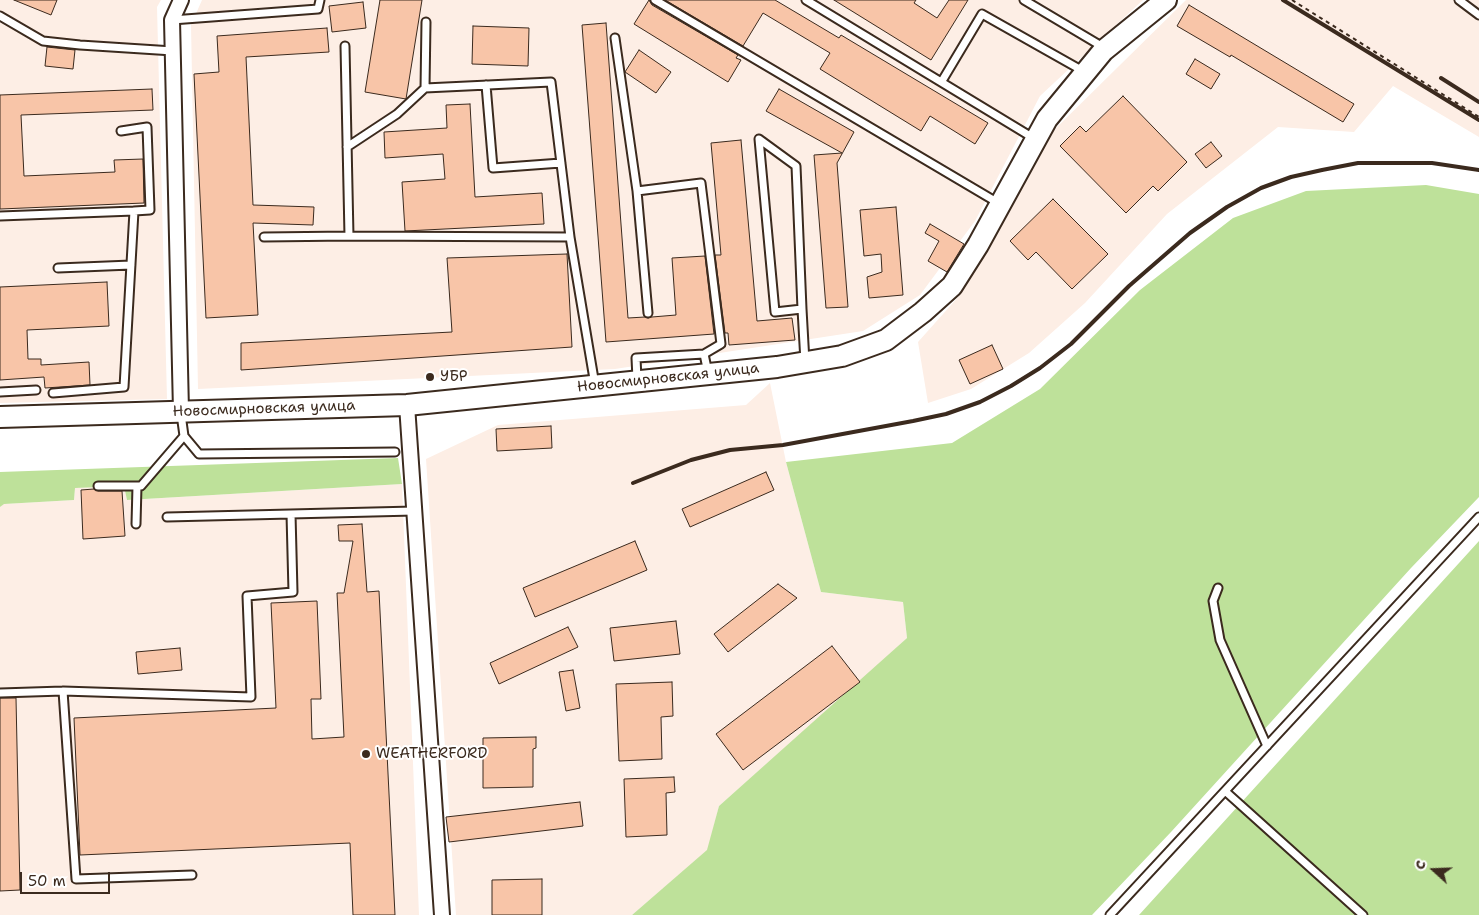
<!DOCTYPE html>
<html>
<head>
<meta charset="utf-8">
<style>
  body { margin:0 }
  #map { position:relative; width:1479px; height:915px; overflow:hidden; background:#fff; font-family:"Shantell Sans",sans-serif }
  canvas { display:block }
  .north { position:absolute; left:1409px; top:845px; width:50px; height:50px; -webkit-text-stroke:4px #fff; paint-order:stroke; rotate:290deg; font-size:14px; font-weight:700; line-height:20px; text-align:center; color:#3b2a1e }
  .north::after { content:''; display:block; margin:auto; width:18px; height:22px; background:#3b2a1e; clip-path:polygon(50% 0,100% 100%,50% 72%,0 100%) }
  .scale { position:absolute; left:20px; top:872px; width:90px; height:22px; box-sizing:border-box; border:2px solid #3b2a1e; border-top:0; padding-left:6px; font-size:15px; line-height:18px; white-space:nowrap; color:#3b2a1e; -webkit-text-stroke:4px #fff; paint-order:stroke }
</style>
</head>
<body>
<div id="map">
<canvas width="1479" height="915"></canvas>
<div class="north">С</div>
<div class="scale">50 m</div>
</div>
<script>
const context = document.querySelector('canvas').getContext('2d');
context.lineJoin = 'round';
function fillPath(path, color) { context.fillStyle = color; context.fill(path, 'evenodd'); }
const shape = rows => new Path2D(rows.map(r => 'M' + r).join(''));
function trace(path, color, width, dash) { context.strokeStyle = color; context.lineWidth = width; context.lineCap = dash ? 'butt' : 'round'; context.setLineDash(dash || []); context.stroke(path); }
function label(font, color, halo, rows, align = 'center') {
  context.font = font + ' "Shantell Sans",sans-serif'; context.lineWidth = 4; context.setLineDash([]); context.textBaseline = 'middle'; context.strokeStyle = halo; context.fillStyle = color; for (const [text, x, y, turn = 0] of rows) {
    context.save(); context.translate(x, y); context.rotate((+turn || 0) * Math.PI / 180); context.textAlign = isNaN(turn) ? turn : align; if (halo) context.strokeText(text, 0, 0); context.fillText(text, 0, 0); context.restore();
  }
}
fillPath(shape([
  [0,0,161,0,157,7,167,399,0,403],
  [202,0,1143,0,1040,96,975,221,920,295,863,331,615,369,198,389,191,25],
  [1186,0,1479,0,1479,137,1393,86,1354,132,1278,127,1167,214,1085,303,1029,353,971,389,928,403,918,342,960,295,1053,131],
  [770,383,786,462,821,592,903,602,907,638,860,682,719,806,708,850,632,915,456,915,426,459,498,425,746,405],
  [402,484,419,915,0,915,0,507,3,504,74,500,75,488,124,485,127,500]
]), '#fdeee5');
fillPath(shape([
  [1426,185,1479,194,1479,497,1411,568,1171,832,1092,915,632,915,707,850,719,806,907,638,903,602,821,592,786,462,952,443,1040,389,1140,290,1233,218,1306,191],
  [398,458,402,484,127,500,124,486,75,488,74,500,4,504,0,507,0,472],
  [1479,541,1479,915,1139,915]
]), '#bee19a');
const building = shape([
  [14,0,57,0,51,15,14,0],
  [380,0,422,0,406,99,365,92,380,0],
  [649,0,652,5,738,55,736,58,741,60,728,82,634,24,649,0],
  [665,0,775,0,839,38,841,35,988,123,975,144,930,116,921,131,820,69,830,53,763,13,743,46,665,0],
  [834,0,916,0,914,3,937,18,949,0,968,0,931,60,834,0],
  [363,2,366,28,332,32,329,6,363,2],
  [1189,5,1354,104,1343,122,1231,55,1230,57,1177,26,1189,5],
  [606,23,628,318,645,317,648,318,652,317,676,315,672,258,705,256,714,334,606,342,582,25,606,23],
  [473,26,529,28,528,66,472,64,473,26],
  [327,28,329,52,246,57,253,205,314,207,313,225,253,223,258,315,206,318,194,74,219,72,217,36,327,28],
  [47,47,75,50,73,69,45,66,47,47],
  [639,50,671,72,656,93,625,72,639,50],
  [1195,59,1220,74,1211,89,1186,74,1195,59],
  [152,89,153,110,21,115,24,176,115,172,114,160,143,159,144,203,0,209,0,95,152,89],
  [779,89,854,132,837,163,848,307,826,308,814,155,842,153,766,111,779,89],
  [1123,96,1187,162,1158,191,1153,186,1126,213,1060,146,1080,126,1086,132,1123,96],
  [470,104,475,197,542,193,544,224,405,231,402,182,445,179,443,154,385,158,384,132,447,128,446,105,470,104],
  [741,140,757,321,792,318,795,340,729,345,728,333,725,333,715,255,721,255,711,143,741,140],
  [1211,142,1222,156,1206,168,1195,154,1211,142],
  [1053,199,1108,254,1072,289,1036,252,1028,260,1010,241,1053,199],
  [896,207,903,295,869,298,867,277,882,272,881,254,864,256,860,210,896,207],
  [930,224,964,244,947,272,928,261,939,241,925,233,930,224],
  [567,254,572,347,241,370,241,343,452,332,447,258,567,254],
  [107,282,109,326,27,330,28,359,41,359,41,365,89,362,90,385,45,388,44,377,0,380,0,287,107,282],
  [992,345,1003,369,970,384,959,360,992,345],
  [551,426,552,448,497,451,496,429,551,426],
  [766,472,774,490,690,527,682,509,766,472],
  [94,489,98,491,122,491,125,536,83,539,81,490,94,489],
  [362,524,367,592,379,591,395,915,353,915,350,843,80,855,74,718,276,708,271,603,317,601,321,699,311,699,312,739,344,737,337,593,344,593,353,541,339,541,338,525,362,524],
  [635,541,647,570,535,617,523,588,635,541],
  [778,584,797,598,728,652,714,634,778,584],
  [676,621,680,654,614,661,610,628,676,621],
  [568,627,578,647,499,684,490,663,568,627],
  [832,646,860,682,743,770,716,734,832,646],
  [180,648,182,670,138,674,136,652,180,648],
  [573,670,580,708,566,711,559,672,573,670],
  [672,682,673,716,661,717,662,759,619,761,616,684,672,682],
  [0,698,16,698,20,890,0,891,0,698],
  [536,737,536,748,533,749,533,787,483,788,483,738,536,737],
  [674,777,675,792,666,793,667,835,626,837,624,779,674,777],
  [580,802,583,826,449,842,446,817,580,802],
  [542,879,542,915,492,915,492,880,542,879]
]);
fillPath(building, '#f8c5a8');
trace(building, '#3b2a1e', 1);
const lane = shape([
  [655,0,1000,204],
  [806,0,1035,139],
  [1024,0,1103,47],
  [1459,0,1479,15],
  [0,16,43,41,80,45,173,51],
  [172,20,318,9,320,0],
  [615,38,637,191,648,313],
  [345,46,349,236,570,237,595,385],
  [942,81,982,14,1083,71],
  [486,85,493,168,561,163],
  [425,88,426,22],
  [121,131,147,127,150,210,134,211],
  [347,147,397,114,425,88,551,82,570,237],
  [637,191,701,183,721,344,704,354],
  [0,216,134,211,124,387,53,393],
  [264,237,349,236],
  [58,268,131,265],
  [802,309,775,312,759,139,796,166,802,309,805,362],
  [637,379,636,358,704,354,708,373],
  [0,392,36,390],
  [181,414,184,436,199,454,395,452],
  [98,486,141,486,184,436],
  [167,517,414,511],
  [136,524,137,486],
  [1218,588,1213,601,1220,640,1267,746],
  [0,693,63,691],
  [1225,791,1363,915],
  [192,875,76,879,63,691,251,697,247,596,293,592,291,514],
  [1110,915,1479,517]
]);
const street = shape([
  [407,405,442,915],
  [181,411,172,20,181,0]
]);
const secondary = shape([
  [0,417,407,405,777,367,842,356,886,340,923,312,952,286,978,245,1047,119,1103,51,1166,0]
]);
trace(lane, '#3b2a1e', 11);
trace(street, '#3b2a1e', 18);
trace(secondary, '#3b2a1e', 24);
trace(shape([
  [1292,0,1479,117]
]), '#3b2a1e', 2, [4, 4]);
trace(lane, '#fff', 7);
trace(street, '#fff', 14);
trace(secondary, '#fff', 20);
trace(shape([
  [1283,0,1479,120],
  [1441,78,1479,102],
  [633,483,691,460,730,450,783,445,913,421,946,414,980,402,1011,386,1040,368,1071,344,1129,286,1190,233,1227,207,1261,188,1291,177,1322,170,1358,163,1432,163,1479,170]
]), '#3b2a1e', 4);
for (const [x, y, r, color] of [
  [430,377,5,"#3b2a1e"],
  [366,754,5,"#3b2a1e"]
]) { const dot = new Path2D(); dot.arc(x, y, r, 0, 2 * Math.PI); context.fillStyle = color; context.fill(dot); trace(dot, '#fff', 2); }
label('15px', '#3b2a1e', '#fff', [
  ["УБР",440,377],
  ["WEATHERFORD",376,754]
], 'left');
label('15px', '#3b2a1e', '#fff', [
  ["Новосмирновская улица",668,378,-6],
  ["Новосмирновская улица",264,409,-2]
]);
</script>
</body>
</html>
